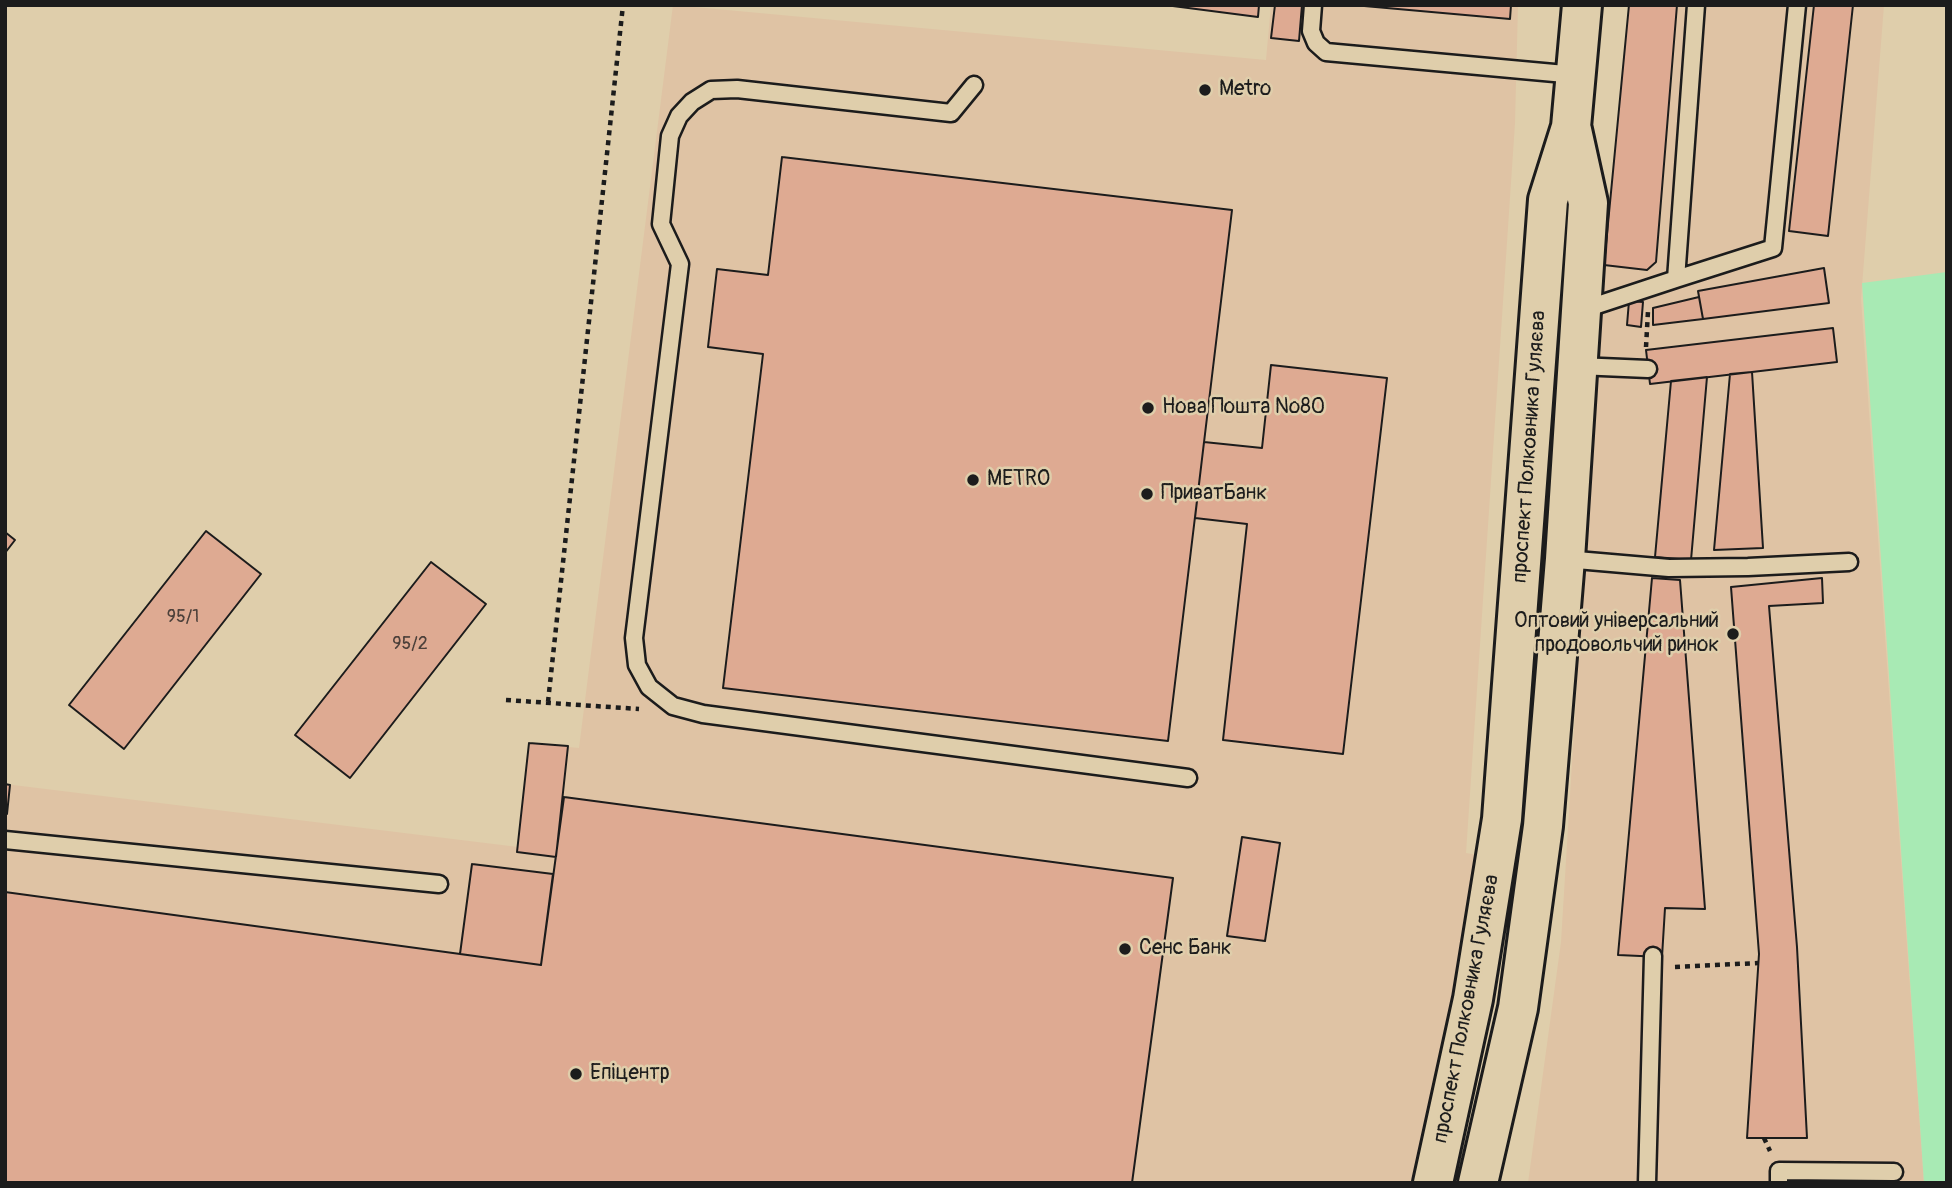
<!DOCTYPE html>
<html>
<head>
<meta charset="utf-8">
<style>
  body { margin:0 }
  #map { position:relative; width:1952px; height:1188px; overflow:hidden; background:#dfceab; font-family:Pangolin,sans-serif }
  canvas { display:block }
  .frame { position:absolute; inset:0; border:7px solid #1c1c1c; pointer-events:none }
</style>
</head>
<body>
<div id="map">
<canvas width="1952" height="1188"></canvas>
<div class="frame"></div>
</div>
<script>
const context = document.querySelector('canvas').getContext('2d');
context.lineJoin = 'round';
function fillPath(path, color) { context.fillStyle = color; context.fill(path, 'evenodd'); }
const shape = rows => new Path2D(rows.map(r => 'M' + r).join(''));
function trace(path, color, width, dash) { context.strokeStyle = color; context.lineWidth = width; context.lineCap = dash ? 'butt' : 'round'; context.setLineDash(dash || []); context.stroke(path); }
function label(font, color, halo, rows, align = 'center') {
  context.font = font + ' Pangolin,sans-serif'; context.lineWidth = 5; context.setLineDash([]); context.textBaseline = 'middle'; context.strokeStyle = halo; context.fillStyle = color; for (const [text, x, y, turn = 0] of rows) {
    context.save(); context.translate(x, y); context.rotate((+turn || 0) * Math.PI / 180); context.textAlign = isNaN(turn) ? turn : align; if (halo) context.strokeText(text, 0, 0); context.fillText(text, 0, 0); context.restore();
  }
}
fillPath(shape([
  [673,5,1266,60,1271,5,1518,5,1515,123,1466,853,1484,856,1421,1183,5,1183,5,784,518,847,529,743,579,748],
  [1629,5,1884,5,1861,299,1924,1183,1528,1183,1561,942,1599,323]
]), '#dfc3a4');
fillPath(shape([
  [1947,272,1947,1183,1924,1183,1862,283]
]), '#a8eab4');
const building = shape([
  [1165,5,1259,5,1258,17,1165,5],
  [1275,5,1302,5,1299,41,1271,38,1275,5],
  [1353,5,1511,5,1510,19,1353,5],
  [1629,5,1677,5,1656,262,1647,270,1604,265,1629,5],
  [1814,5,1853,5,1828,236,1789,231,1814,5],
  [782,157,1232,210,1168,741,723,688,763,354,708,347,717,269,768,275,782,157],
  [1824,268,1829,303,1703,319,1698,291,1824,268],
  [1699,297,1703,319,1653,325,1653,308,1699,297],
  [1629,301,1643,302,1641,327,1627,325,1629,301],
  [1833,328,1837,362,1650,384,1646,350,1833,328],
  [1271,365,1387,378,1343,754,1223,740,1247,524,1195,518,1204,442,1262,448,1271,365],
  [1752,372,1763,548,1714,550,1730,374,1752,372],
  [1707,377,1691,560,1655,557,1671,381,1707,377],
  [206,531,261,574,124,749,69,705,206,531],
  [5,532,15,540,5,553,5,532],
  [431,562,486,604,350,778,295,735,431,562],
  [1652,578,1680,580,1705,909,1665,908,1662,957,1618,955,1652,578],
  [1822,578,1823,603,1769,606,1797,947,1807,1138,1747,1138,1759,954,1731,587,1822,578],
  [529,743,568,746,556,857,517,852,529,743],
  [5,784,10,785,7,814,5,814,5,784],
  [564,797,1173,878,1132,1183,5,1183,5,892,541,965,564,797],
  [1242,837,1280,843,1265,941,1227,936,1242,837],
  [472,864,553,874,541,965,460,954,472,864]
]);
fillPath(building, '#deaa92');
trace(building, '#1c1c1c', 2);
const service = shape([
  [1313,5,1311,31,1316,43,1326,52,1576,75],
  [974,85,951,113,737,89,711,90,692,102,679,116,670,136,661,224,680,264,634,638,637,665,649,687,673,706,703,714,1188,778],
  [1676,279,1773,248,1797,5],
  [1582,310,1676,279,1696,5],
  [1578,366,1648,369],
  [1565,559,1669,568,1748,567,1849,562],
  [5,840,439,884],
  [1647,1183,1653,956],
  [1779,1183,1779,1171,1894,1172]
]);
const secondary = shape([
  [1433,1183,1473,999,1502,819,1548,200,1571,127,1582,5],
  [1478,1183,1518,1008,1543,826,1565,559,1588,203,1572,130]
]);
trace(service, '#1c1c1c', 21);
trace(secondary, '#1c1c1c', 44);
trace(shape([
  [1646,347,1648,311],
  [506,700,639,709],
  [548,702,623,5],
  [1675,967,1758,963],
  [1764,1138,1770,1151]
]), '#1c1c1c', 4.5, [5, 5]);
trace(service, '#dfceab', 16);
trace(secondary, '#dfceab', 38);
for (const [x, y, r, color] of [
  [1205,90,7,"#1c1c1c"],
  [1148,408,7,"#1c1c1c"],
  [973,480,7,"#1c1c1c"],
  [1147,494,7,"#1c1c1c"],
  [1733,634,7,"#1c1c1c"],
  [1125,949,7,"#1c1c1c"],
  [576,1074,7,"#1c1c1c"]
]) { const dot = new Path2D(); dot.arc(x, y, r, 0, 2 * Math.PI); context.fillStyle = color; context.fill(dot); trace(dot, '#dfceab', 2.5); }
label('18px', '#4c403a', null, [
  ["95/1",183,617],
  ["95/2",410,644]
]);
label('21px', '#1c1c1c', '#dfceab', [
  ["Metro",1219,90],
  ["Нова Пошта №80",1162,408],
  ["METRO",987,480],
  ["ПриватБанк",1161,494],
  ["Оптовий універсальний",1719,622,"right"],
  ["продовольчий ринок",1719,646,"right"],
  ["Сенс Банк",1139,949],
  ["Епіцентр",590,1074]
], 'left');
label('21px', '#1c1c1c', '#dfceab', [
  ["проспект Полковника Гуляєва",1530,447,-86],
  ["проспект Полковника Гуляєва",1467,1009,-79]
]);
</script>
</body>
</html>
